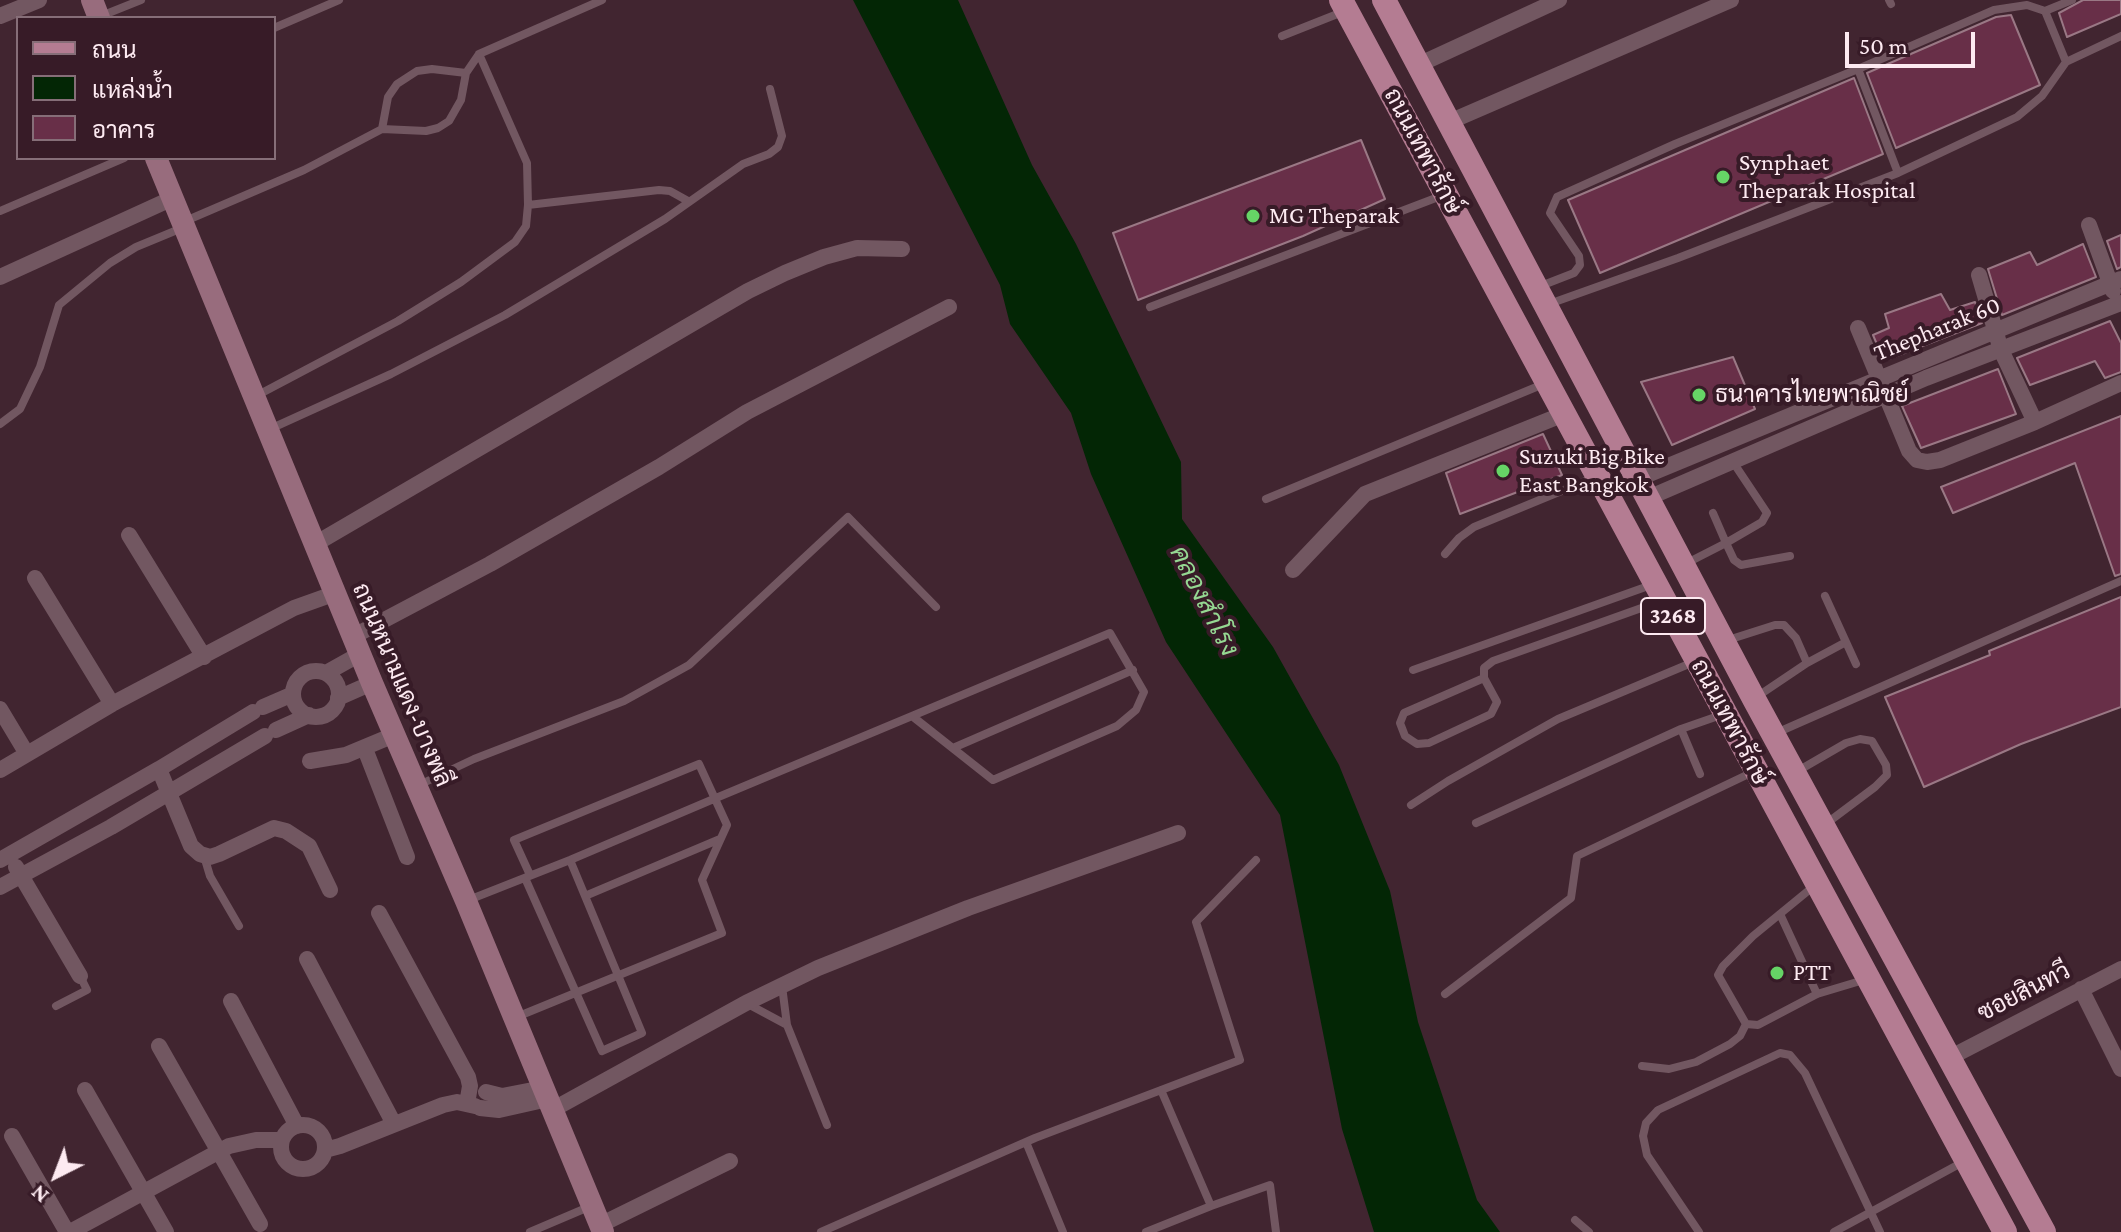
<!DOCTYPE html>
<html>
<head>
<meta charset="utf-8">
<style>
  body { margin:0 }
  #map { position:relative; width:2121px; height:1232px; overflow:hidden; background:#412530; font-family:"Crimson Pro",Sarabun,serif }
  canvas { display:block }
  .legend { position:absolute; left:16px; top:16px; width:260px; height:144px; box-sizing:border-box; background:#371b27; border:2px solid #866e78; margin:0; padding:10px 14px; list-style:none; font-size:24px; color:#fdeaf1 }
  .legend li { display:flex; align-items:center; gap:16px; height:40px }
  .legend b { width:40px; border:2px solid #866e78 }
  .north { position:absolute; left:16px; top:1136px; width:80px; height:80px; -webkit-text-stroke:6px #371b27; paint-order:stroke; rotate:222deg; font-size:22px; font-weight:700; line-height:32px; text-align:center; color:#fdeaf1 }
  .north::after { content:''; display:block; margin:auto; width:28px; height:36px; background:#fdeaf1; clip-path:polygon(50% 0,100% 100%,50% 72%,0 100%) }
  .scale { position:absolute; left:1845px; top:32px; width:130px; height:36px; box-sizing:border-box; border:4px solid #fdeaf1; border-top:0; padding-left:10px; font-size:24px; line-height:28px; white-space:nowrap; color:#fdeaf1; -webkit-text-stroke:6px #371b27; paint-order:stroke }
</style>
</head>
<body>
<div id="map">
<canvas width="2121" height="1232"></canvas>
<ul class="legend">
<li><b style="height:10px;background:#b47c92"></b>ถนน</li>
<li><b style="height:22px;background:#032605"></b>แหล่งน้ำ</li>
<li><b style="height:22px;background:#682f48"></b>อาคาร</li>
</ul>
<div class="north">N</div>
<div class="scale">50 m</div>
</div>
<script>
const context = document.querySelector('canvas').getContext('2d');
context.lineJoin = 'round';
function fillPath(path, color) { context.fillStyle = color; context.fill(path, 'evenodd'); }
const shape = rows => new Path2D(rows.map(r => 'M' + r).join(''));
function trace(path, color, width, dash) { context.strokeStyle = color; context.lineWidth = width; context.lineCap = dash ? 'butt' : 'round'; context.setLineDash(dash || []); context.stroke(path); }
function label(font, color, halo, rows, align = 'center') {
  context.font = font + ' "Crimson Pro",Sarabun,serif'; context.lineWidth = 8; context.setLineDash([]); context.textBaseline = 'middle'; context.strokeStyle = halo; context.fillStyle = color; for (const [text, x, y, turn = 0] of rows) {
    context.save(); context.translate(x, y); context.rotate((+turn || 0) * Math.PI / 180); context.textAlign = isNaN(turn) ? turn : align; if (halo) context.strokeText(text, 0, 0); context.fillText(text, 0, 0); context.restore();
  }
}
fillPath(shape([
  [853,0,958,0,1032,165,1076,244,1181,462,1182,519,1273,647,1339,765,1390,891,1418,1022,1477,1200,1500,1232,1374,1232,1342,1129,1280,815,1166,642,1091,474,1071,413,1010,324,1000,285]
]), '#032605');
const building = shape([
  [2083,0,2121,0,2121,14,2067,37,2059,13,2083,0],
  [2011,15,2040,85,1896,148,1867,73,1996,17,2011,15],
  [1854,78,1883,154,1600,273,1568,200,1854,78],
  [1361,140,1385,199,1303,236,1138,300,1113,233,1361,140],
  [2121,235,2121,267,2117,269,2107,241,2121,235],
  [2083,244,2096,277,2002,315,1988,269,2030,252,2037,265,2083,244],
  [1941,294,1950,310,1975,302,1982,323,1884,361,1873,335,1889,328,1885,314,1941,294],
  [2110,321,2121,343,2121,372,2105,378,2095,361,2030,385,2017,358,2110,321],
  [1733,357,1755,409,1672,445,1641,382,1733,357],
  [1998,369,2016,414,1921,448,1902,406,1998,369],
  [2121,416,2121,574,2115,576,2075,463,1953,513,1941,487,2121,416],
  [1543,434,1562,475,1460,514,1446,473,1543,434],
  [2121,597,2121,707,2021,744,1924,787,1885,697,1990,655,1989,651,2121,597]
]);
fillPath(building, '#682f48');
trace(building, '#9a7885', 2);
trace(shape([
  [1889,0,1891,4],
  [2045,11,2072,0],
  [101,16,141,0],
  [274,28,339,0],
  [1282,36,1345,11],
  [1858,69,1898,173],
  [382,129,388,97,397,84,417,71,432,69,466,73],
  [528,205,659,190,670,191,688,201],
  [0,211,124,158],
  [183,222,304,170,382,129,426,131,438,128,449,121,461,100,466,73,479,54,602,0],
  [1538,287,1574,273,1580,265,1579,256,1550,213,1557,197,1675,144,1858,69,1994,10,2027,5,2045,11,2066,62],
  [1549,304,1678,258,1898,173,2017,117,2042,96,2066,62,2121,36],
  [1150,307,1441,196],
  [256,396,398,321,461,282,515,242,526,226,528,205,527,163,479,54],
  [0,424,20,409,40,367,59,305,110,263,136,247,182,228],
  [270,429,391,374,505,315,665,219,743,164,769,154,778,147,782,136,770,89],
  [1266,499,1546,383],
  [1713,513,1726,543,1762,522,1767,513,1733,462],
  [1445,554,1459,538,1474,527,1593,478],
  [1685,564,1726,543,1734,560,1741,565,1790,556],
  [1825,596,1856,664],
  [1728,640,1775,625,1784,625,1796,638,1807,663,1755,698],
  [1807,663,1846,642],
  [1413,670,1654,584],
  [1484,678,1404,713,1400,723,1405,736,1417,744,1429,743,1491,714,1497,702,1484,678,1484,668,1493,661,1661,601],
  [1774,734,2121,581],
  [953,748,1133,670],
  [1796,772,1846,743,1860,739,1872,741,1886,765,1887,775,1875,787,1827,823],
  [1700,774,1681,729,1724,714],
  [417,786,474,759,624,701,689,665,848,517,936,607],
  [1411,805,1448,781,1558,719,1696,661],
  [1476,823,1681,729],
  [204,856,210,876,239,926],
  [525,878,602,1051,642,1033,570,860],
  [1814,886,1753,936,1723,966,1718,975,1746,1024,1758,1025,1817,994,1867,979],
  [585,896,720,839],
  [466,901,570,860,716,798,912,716,1110,633,1144,692,1136,710,1117,726,993,780,912,716],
  [1780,914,1817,994],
  [782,986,787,1025,827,1125],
  [1445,994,1571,898,1577,856,1755,771],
  [746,1003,787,1025],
  [56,1006,87,990,80,976],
  [514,1018,722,933,702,880,727,825,699,764,514,840,530,875],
  [1642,1066,1669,1069,1696,1062,1730,1044,1740,1036,1746,1024],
  [1161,1090,1211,1206,1270,1185,1276,1232],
  [1026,1142,1063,1232],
  [1575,1220,1589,1232],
  [530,1232,591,1206],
  [821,1232,1035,1138,1240,1060,1196,922,1256,860],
  [1146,1232,1211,1206],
  [1699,1232,1647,1155,1643,1136,1646,1123,1658,1110,1780,1053,1790,1055,1805,1073,1880,1232],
  [1834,1232,1963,1162]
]), '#725761', 8);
trace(shape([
  [0,16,39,0],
  [1418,65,1559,0],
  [1449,122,1731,0],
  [2089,225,2113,291],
  [1979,275,2001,350,2035,422],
  [0,277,173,198],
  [1858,328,1909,451,1917,460,1927,462,1940,460,2035,422,2121,383],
  [1637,479,2121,279],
  [1648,498,1926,378,2121,303],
  [129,535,204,657],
  [315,544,748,291,785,273,824,257,857,248,902,249],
  [1293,570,1365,494,1564,414],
  [35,578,112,704],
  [354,636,490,564,659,467,747,412,949,307],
  '293 694a23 23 0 1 1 46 0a23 23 0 1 1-46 0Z',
  [326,673,360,654],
  [338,698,372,683],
  [263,707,293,694],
  [0,709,27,754],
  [276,730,309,715],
  [365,749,407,857],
  [310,761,346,755,394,735],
  [159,769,191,846,200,854,210,857,219,854,274,828,286,831,309,846,330,890],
  [0,770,112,704,294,608,336,593],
  [0,860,159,769,253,712],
  [16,867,80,976],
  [0,887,111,827,265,736],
  [379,913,468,1077,470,1086,467,1104],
  [307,959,394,1124],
  [2081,989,2121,1069],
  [231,1001,297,1126],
  [159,1046,260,1224],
  [1949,1058,2121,969],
  [85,1090,166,1232],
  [486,1092,502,1096,543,1088],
  [480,1108,499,1110,548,1099],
  [552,1110,746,1003,818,968,968,908,1178,833],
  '281 1147a22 22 0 1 1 44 0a22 22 0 1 1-44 0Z',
  [12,1136,67,1232],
  [325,1150,340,1146,443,1105,457,1102,475,1106],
  [600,1225,730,1161],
  [70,1232,229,1146,256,1140,282,1140]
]), '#725761', 16);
trace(shape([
  [92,0,99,18],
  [156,158,372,683,466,901,603,1232]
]), '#986c7d', 22);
trace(shape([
  [1341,0,2005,1232],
  [1384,0,1754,699,2044,1232]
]), '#b47c92', 24);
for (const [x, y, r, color] of [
  [1723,177,8,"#66d466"],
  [1253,216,8,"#66d466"],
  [1699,395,8,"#66d466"],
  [1503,471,8,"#66d466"],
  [1777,973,8,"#66d466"]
]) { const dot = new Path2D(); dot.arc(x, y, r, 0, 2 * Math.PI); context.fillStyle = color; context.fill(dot); trace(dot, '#371b27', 3); }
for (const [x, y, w] of [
  [1673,616,64]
]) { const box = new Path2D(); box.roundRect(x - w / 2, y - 18, w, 36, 6); context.fillStyle = '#371b27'; context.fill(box); trace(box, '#fdeaf1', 2); }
label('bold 22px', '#fdeaf1', null, [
  ["3268",1673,616]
]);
label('24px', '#fdeaf1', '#371b27', [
  ["ถนนเทพารักษ์",1423,151,62],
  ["Thepharak 60",1937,329,-22],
  ["ถนนหนามแดง-บางพลี",402,685,67],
  ["ถนนเทพารักษ์",1730,722,62],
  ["ซอยสินทวี",2024,992,-27]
]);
label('24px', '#fdeaf1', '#371b27', [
  ["Synphaet",1739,163],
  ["Theparak Hospital",1739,191],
  ["MG Theparak",1269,216],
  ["ธนาคารไทยพาณิชย์",1715,395],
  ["Suzuki Big Bike",1519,457],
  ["East Bangkok",1519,485],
  ["PTT",1793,973]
], 'left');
label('italic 26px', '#95d892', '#371b27', [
  ["คลองสำโรง",1204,601,63]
]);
</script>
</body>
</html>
